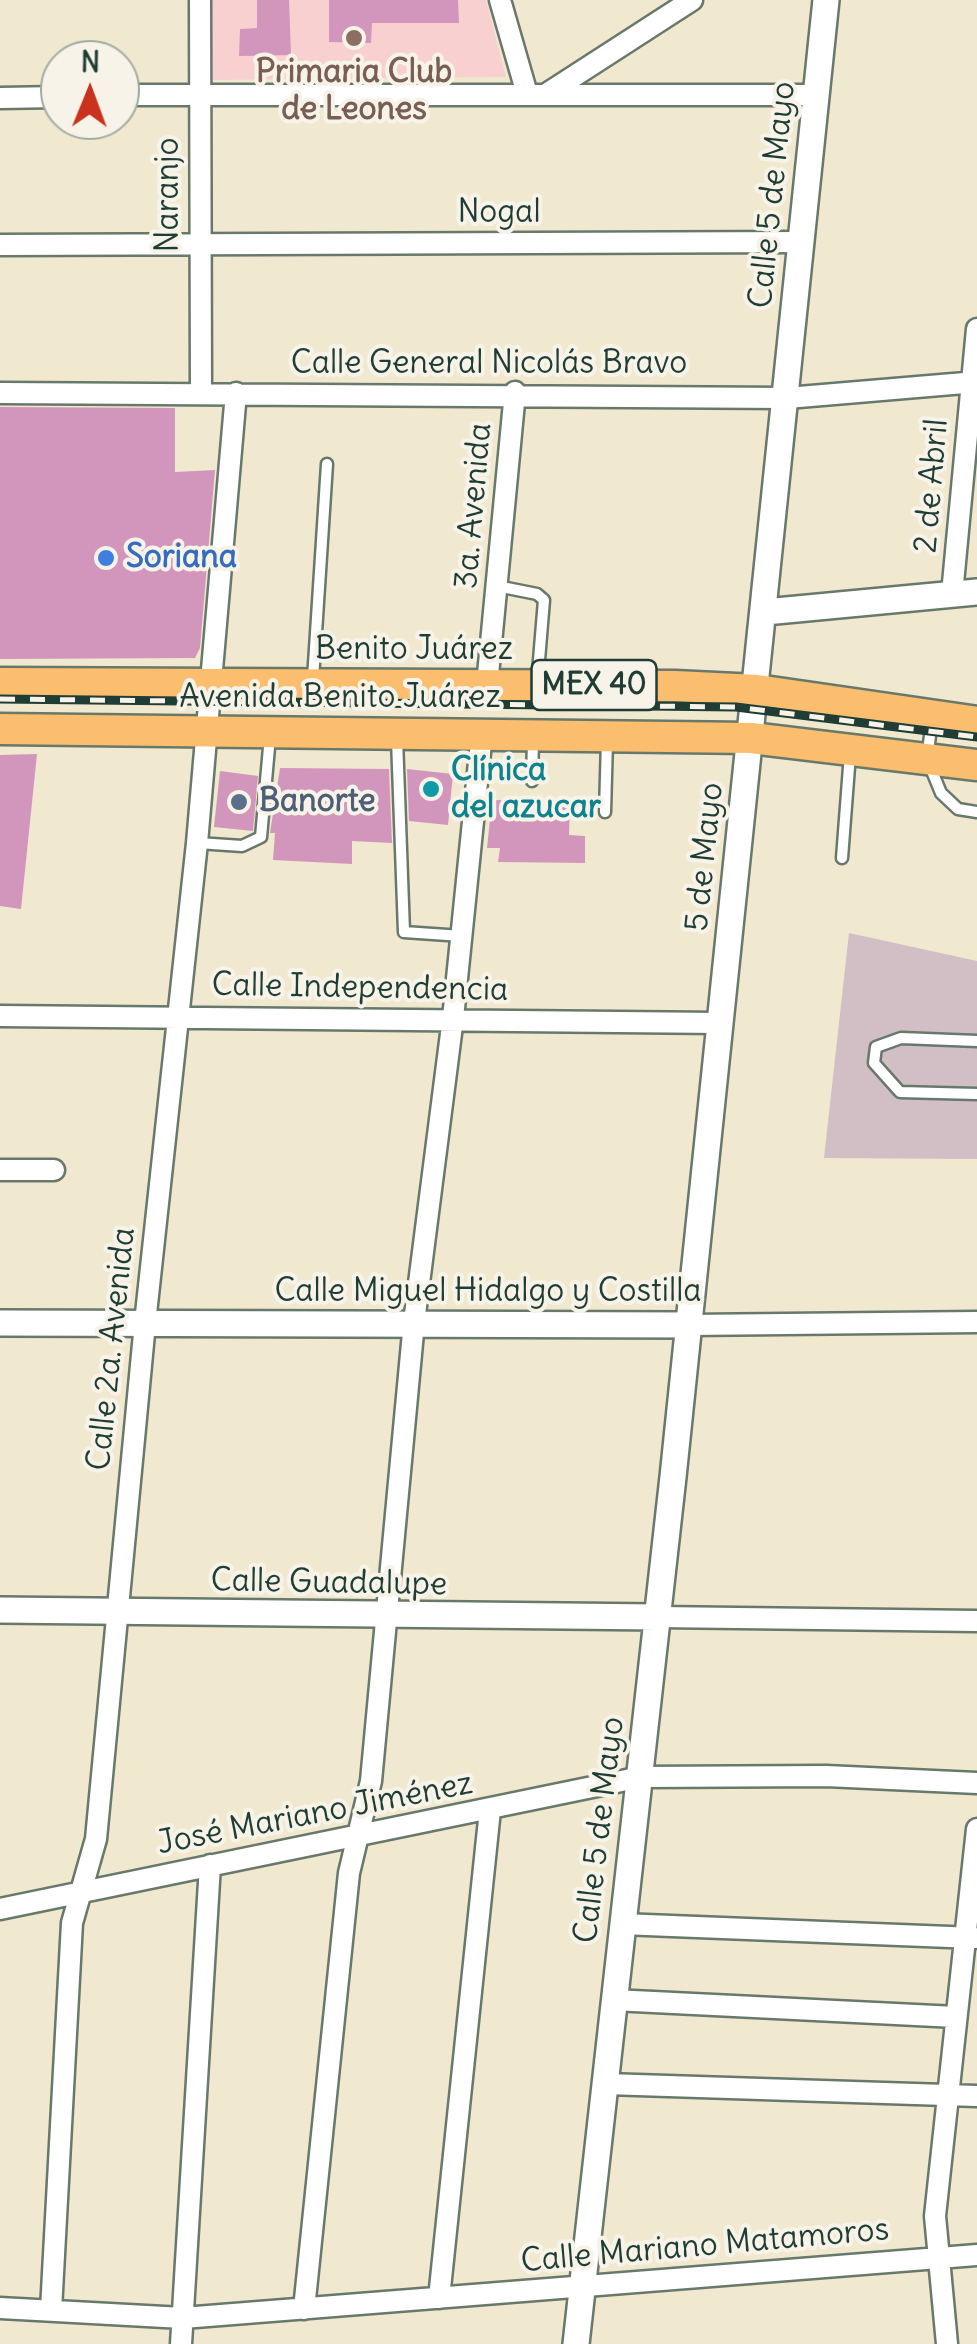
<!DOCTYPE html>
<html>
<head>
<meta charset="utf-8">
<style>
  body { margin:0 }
  #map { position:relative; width:977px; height:2344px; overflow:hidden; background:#f1e8d0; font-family:Delius,sans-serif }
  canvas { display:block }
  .north { position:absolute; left:40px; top:40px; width:100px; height:100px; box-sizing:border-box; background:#f7f3e8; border:2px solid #a1aaa0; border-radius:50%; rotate:1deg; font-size:28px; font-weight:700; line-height:40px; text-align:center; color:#1f3d34 }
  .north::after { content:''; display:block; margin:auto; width:35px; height:45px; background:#c8321e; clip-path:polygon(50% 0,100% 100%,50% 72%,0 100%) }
</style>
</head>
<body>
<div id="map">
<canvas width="977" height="2344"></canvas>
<div class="north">N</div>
</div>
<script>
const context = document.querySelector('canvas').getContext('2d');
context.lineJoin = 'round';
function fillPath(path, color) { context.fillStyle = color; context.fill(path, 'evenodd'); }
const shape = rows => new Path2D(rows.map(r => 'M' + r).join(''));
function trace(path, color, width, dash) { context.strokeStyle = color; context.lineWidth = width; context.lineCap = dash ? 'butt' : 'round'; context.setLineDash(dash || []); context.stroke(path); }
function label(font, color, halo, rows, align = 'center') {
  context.font = font + ' Delius,sans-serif'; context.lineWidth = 8; context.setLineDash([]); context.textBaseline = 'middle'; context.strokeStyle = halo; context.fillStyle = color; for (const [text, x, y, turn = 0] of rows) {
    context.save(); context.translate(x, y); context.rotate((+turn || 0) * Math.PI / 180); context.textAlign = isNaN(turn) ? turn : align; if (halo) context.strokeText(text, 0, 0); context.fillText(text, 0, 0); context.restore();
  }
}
fillPath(shape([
  [212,0,486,0,506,77,211,80]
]), '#f7d0cf');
fillPath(shape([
  [849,933,977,961,977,1159,824,1158]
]), '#d2bec5');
fillPath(shape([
  [257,0,289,0,291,55,239,56,240,29,257,28],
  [329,0,458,0,459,23,372,23,371,43,329,42],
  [0,407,175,408,175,472,215,470,200,648,195,658,0,659],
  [37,754,21,909,0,906,0,755],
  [280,768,389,769,392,843,352,841,352,864,273,860,275,833,270,833],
  [407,769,453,774,448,825,409,821],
  [220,771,258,776,253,831,214,827],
  [492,800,570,801,569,835,585,836,585,863,498,862,500,848,487,848]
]), '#d296bd');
const service = shape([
  [497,586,537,594,544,600,537,684],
  [313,679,327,464],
  [932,720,927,759,941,793,958,809,977,812],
  [397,739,404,932,462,936],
  [532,781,533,740],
  [605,812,607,740],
  [198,843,242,846,261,837,270,736],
  [842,858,850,754],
  [977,1041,901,1038,876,1047,874,1063,900,1092,977,1094]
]);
const minor = shape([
  [200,0,201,391],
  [500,0,527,94],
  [548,93,692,0],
  [120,95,816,95],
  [0,98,60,97],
  [0,245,800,242],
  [0,393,787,398,977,382],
  [952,594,977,329],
  [487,685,515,392],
  [0,1016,720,1023],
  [0,1170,54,1170],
  [689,1325,977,1322],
  [658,1617,977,1621],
  [0,1909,641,1777,826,1776,977,1783],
  [621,1924,975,1938],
  [613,2000,956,2017],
  [606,2084,977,2096],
  [439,2298,490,1810],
  [0,2308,183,2318,977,2255],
  [304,2309,349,1873,371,1781,414,1322,453,1018,482,733],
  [51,2310,72,1923,96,1839,145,1323,197,843,236,393],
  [181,2344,210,1865],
  [947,2344,935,2216,977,1829]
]);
const tertiary = shape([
  [765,612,977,592],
  [0,1323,689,1325],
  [0,1610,658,1617],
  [576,2344,673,1477,826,0]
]);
const primary = shape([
  [0,683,675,686,757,690,977,722],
  [0,729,751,738,977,765]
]);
trace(service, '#68796b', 15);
trace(minor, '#68796b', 25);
trace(tertiary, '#68796b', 30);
trace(primary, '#68796b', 35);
trace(service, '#fff', 10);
trace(minor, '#fff', 20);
trace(tertiary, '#fff', 25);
trace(primary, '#fbbe6e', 30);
const rail = shape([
  [0,699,736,707,977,737]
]);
trace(rail, '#1f3d34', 9);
trace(rail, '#f7f3e8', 5, [15]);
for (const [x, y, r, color] of [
  [354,38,10,"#8d6e63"],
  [106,558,10,"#3f7fe0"],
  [431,789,10,"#0f9aa8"],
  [239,802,10,"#5c6f8a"]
]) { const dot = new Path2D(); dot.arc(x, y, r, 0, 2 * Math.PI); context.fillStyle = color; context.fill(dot); trace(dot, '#f7f3e8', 4); }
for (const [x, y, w] of [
  [594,685,125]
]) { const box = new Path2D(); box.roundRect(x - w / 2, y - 25, w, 50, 8); context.fillStyle = '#f7f3e8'; context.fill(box); trace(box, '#1f3d34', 2.5); }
label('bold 30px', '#1f3d34', null, [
  ["MEX 40",594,685]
]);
label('bold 32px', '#785e54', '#f7f3e8', [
  ["Primaria Club",354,73],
  ["de Leones",354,110]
]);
label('32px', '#1f3d34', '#f7f3e8', [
  ["Naranjo",169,195,-90],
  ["Calle 5 de Mayo",773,195,-84],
  ["Nogal",499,213],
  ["Calle General Nicolás Bravo",489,364],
  ["2 de Abril",932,486,-85],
  ["3a. Avenida",474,506,-85],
  ["Benito Juárez",414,650],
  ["Avenida Benito Juárez",340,698],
  ["5 de Mayo",705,857,-84],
  ["Calle Independencia",360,988,1],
  ["Calle Miguel Hidalgo y Costilla",488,1292],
  ["Calle 2a. Avenida",112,1349,-84],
  ["Calle Guadalupe",329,1583,1],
  ["José Mariano Jiménez",315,1814,-11],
  ["Calle 5 de Mayo",600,1830,-83],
  ["Calle Mariano Matamoros",705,2246,-5]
]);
label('bold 32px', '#366cbe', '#f7f3e8', [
  ["Soriana",126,558]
], 'left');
label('bold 32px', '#0d838f', '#f7f3e8', [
  ["Clínica",451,771],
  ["del azucar",451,808]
], 'left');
label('bold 32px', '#4e5e75', '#f7f3e8', [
  ["Banorte",259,802]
], 'left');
</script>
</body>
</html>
